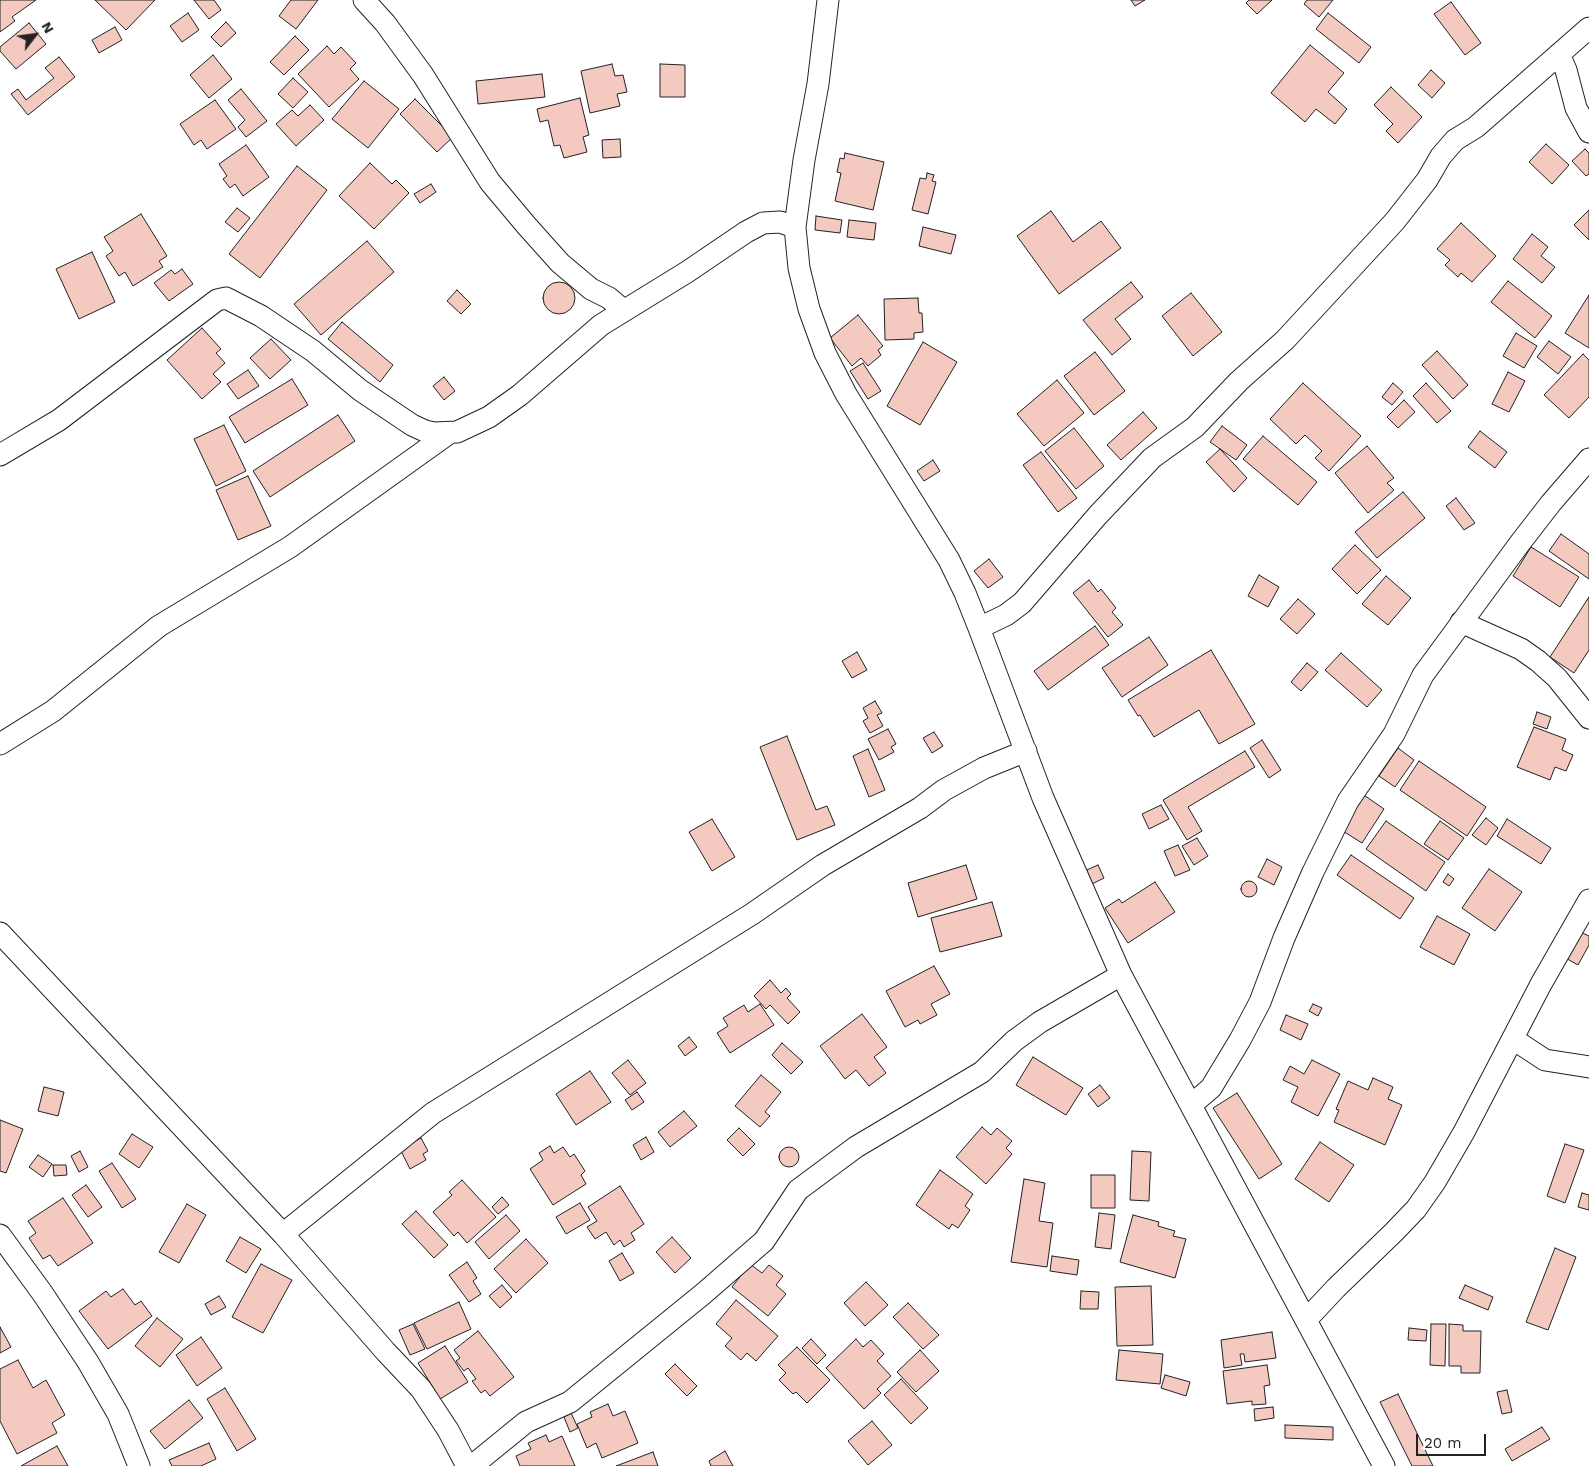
<!DOCTYPE html>
<html>
<head>
<meta charset="utf-8">
<style>
  body { margin:0 }
  #map { position:relative; width:1589px; height:1466px; overflow:hidden; background:#fff; font-family:"Work Sans",sans-serif }
  canvas { display:block }
  .north { position:absolute; left:10px; top:10px; width:50px; height:50px; -webkit-text-stroke:4px #fff; paint-order:stroke; rotate:60deg; font-size:14px; font-weight:700; line-height:20px; text-align:center; color:#222 }
  .north::after { content:''; display:block; margin:auto; width:18px; height:22px; background:#222; clip-path:polygon(50% 0,100% 100%,50% 72%,0 100%) }
  .scale { position:absolute; left:1416px; top:1434px; width:70px; height:22px; box-sizing:border-box; border:2px solid #222; border-top:0; padding-left:6px; font-size:15px; line-height:18px; white-space:nowrap; color:#222; -webkit-text-stroke:4px #fff; paint-order:stroke }
</style>
</head>
<body>
<div id="map">
<canvas width="1589" height="1466"></canvas>
<div class="north">N</div>
<div class="scale">20 m</div>
</div>
<script>
const context = document.querySelector('canvas').getContext('2d');
context.lineJoin = 'round';
function fillPath(path, color) { context.fillStyle = color; context.fill(path, 'evenodd'); }
const shape = rows => new Path2D(rows.map(r => 'M' + r).join(''));
function trace(path, color, width, dash) { context.strokeStyle = color; context.lineWidth = width; context.lineCap = dash ? 'butt' : 'round'; context.setLineDash(dash || []); context.stroke(path); }
const building = shape([
  [0,0,36,0,12,17,15,21,0,32,0,0],
  [95,0,155,0,126,30,95,0],
  [194,0,214,0,221,10,209,19,194,0],
  [291,0,318,0,296,29,279,16,291,0],
  [1131,0,1145,0,1135,6,1131,0],
  [1249,0,1272,0,1257,14,1246,3,1249,0],
  [1307,0,1333,0,1319,17,1304,4,1307,0],
  [1451,2,1481,43,1465,55,1434,14,1451,2],
  [188,13,199,30,182,42,170,26,188,13],
  [1328,13,1371,47,1359,63,1316,29,1328,13],
  [226,22,236,33,221,47,211,37,226,22],
  [29,23,46,44,16,69,0,51,0,47,29,23],
  [115,27,122,40,99,53,92,40,115,27],
  [295,36,309,50,284,75,270,62,295,36],
  [1310,45,1344,73,1328,92,1347,109,1335,124,1316,109,1305,122,1271,93,1310,45],
  [327,46,334,54,341,47,356,63,350,69,359,79,329,107,298,74,327,46],
  [213,55,232,79,209,98,190,75,213,55],
  [59,57,75,77,28,115,11,94,18,89,26,100,54,78,45,68,59,57],
  [612,64,615,76,623,75,627,92,617,94,620,106,590,113,581,71,612,64],
  [660,64,685,65,685,97,660,97,660,64],
  [1431,70,1445,83,1432,98,1418,85,1431,70],
  [542,74,545,97,478,104,476,81,542,74],
  [293,78,308,92,293,108,278,94,293,78],
  [364,81,399,109,368,148,332,119,364,81],
  [1391,87,1422,117,1398,143,1386,131,1393,124,1374,105,1391,87],
  [241,89,267,121,246,137,238,127,245,120,228,100,241,89],
  [580,98,589,135,583,137,587,152,564,158,560,145,554,146,548,120,540,122,537,109,580,98],
  [415,99,453,137,437,152,400,114,415,99],
  [215,100,236,129,207,149,201,140,194,145,180,124,215,100],
  [310,105,324,120,296,146,276,124,292,110,298,116,310,105],
  [620,139,621,157,603,158,602,140,620,139],
  [1546,144,1569,165,1552,184,1529,162,1546,144],
  [246,145,269,177,243,196,235,184,230,188,223,179,227,176,219,164,246,145],
  [1585,149,1589,153,1589,174,1586,176,1572,161,1585,149],
  [845,153,884,162,873,210,835,201,841,173,837,172,840,158,844,159,845,153],
  [370,163,392,184,396,180,409,193,374,229,339,196,370,163],
  [297,166,327,190,260,278,229,254,297,166],
  [927,173,934,175,932,181,936,182,928,214,912,210,920,178,926,179,927,173],
  [431,184,436,192,420,203,414,194,431,184],
  [237,208,250,218,238,232,225,222,237,208],
  [1589,210,1589,240,1574,225,1589,210],
  [1051,211,1073,242,1101,221,1121,248,1059,294,1017,236,1051,211],
  [141,214,167,256,159,261,163,267,133,286,125,272,119,276,106,256,113,251,104,237,141,214],
  [816,216,842,220,840,233,815,230,816,216],
  [849,220,876,223,874,240,847,237,849,220],
  [1461,223,1496,256,1472,282,1461,273,1458,277,1445,265,1450,260,1437,249,1461,223],
  [923,227,956,235,951,254,919,246,923,227],
  [1532,234,1548,247,1541,256,1555,267,1542,283,1513,259,1532,234],
  [367,241,394,272,321,335,294,304,367,241],
  [92,252,115,302,79,319,56,269,92,252],
  [182,269,193,284,169,301,154,283,171,270,175,274,182,269],
  [1508,281,1552,316,1535,338,1491,302,1508,281],
  '543 298a16 16 0 1 1 32 0a16 16 0 1 1-32 0Z',
  [1131,282,1143,297,1115,319,1131,339,1112,355,1083,320,1131,282],
  [457,290,471,304,461,314,447,301,457,290],
  [1191,293,1222,332,1193,356,1162,316,1191,293],
  [1589,295,1589,348,1565,333,1589,295],
  [918,298,919,313,922,313,923,332,914,333,914,339,885,340,884,299,918,298],
  [858,315,883,346,878,350,881,355,868,366,861,358,852,366,830,338,858,315],
  [342,322,393,365,380,382,328,339,342,322],
  [202,328,221,349,216,353,225,363,213,374,221,382,202,399,167,360,202,328],
  [1516,333,1537,346,1524,368,1503,356,1516,333],
  [271,339,291,360,270,379,250,358,271,339],
  [1549,341,1571,357,1558,374,1537,357,1549,341],
  [923,342,957,362,920,425,887,406,923,342],
  [1437,351,1468,385,1453,399,1422,365,1437,351],
  [1095,352,1125,391,1094,415,1064,376,1095,352],
  [1583,354,1589,360,1589,397,1569,418,1544,395,1583,354],
  [863,363,881,391,868,399,850,371,863,363],
  [248,370,259,386,238,399,227,384,248,370],
  [1508,372,1525,381,1509,412,1492,404,1508,372],
  [444,377,455,391,444,400,433,386,444,377],
  [292,379,308,405,245,443,229,417,292,379],
  [1057,380,1084,413,1044,446,1017,414,1057,380],
  [1303,383,1361,436,1329,471,1315,458,1322,451,1305,435,1296,444,1270,419,1303,383],
  [1393,383,1403,392,1392,405,1382,397,1393,383],
  [1426,383,1451,411,1437,423,1413,396,1426,383],
  [1404,400,1415,412,1398,428,1387,417,1404,400],
  [1143,412,1157,428,1121,460,1107,445,1143,412],
  [338,415,355,441,270,497,253,471,338,415],
  [224,425,246,471,216,486,194,439,224,425],
  [1222,426,1247,445,1236,460,1210,442,1222,426],
  [1074,428,1104,466,1076,489,1045,451,1074,428],
  [1480,431,1507,452,1495,468,1468,447,1480,431],
  [1263,436,1317,482,1298,505,1243,459,1263,436],
  [1367,446,1394,478,1387,483,1394,490,1368,513,1335,473,1367,446],
  [1220,449,1247,478,1234,492,1206,462,1220,449],
  [1041,452,1077,498,1058,512,1023,465,1041,452],
  [933,460,940,471,924,481,917,471,933,460],
  [248,476,271,526,238,540,216,490,248,476],
  [1403,492,1425,518,1377,558,1355,532,1403,492],
  [1456,498,1475,523,1464,530,1446,506,1456,498],
  [1561,534,1589,554,1589,579,1549,551,1561,534],
  [1355,545,1381,570,1357,594,1332,569,1355,545],
  [1531,547,1579,577,1560,607,1513,576,1531,547],
  [989,559,1003,577,988,588,974,571,989,559],
  [1259,575,1279,587,1268,607,1248,596,1259,575],
  [1386,576,1411,598,1388,625,1362,604,1386,576],
  [1089,580,1098,592,1101,589,1116,608,1112,612,1123,625,1108,637,1073,593,1089,580],
  [1589,597,1589,650,1574,673,1550,657,1589,597],
  [1298,599,1315,614,1297,634,1280,619,1298,599],
  [1095,626,1109,645,1048,690,1034,671,1095,626],
  [1149,637,1168,665,1122,697,1102,668,1149,637],
  [1211,650,1255,724,1219,744,1199,710,1154,737,1140,715,1138,716,1128,700,1211,650],
  [857,652,867,670,852,678,842,661,857,652],
  [1341,653,1382,690,1367,707,1325,670,1341,653],
  [1307,663,1318,672,1301,691,1291,682,1307,663],
  [875,701,882,713,877,715,883,726,870,733,863,721,868,718,863,708,875,701],
  [1537,712,1551,717,1547,729,1533,724,1537,712],
  [1534,727,1566,739,1562,750,1573,755,1566,771,1555,767,1550,780,1517,767,1534,727],
  [888,729,896,744,891,747,894,752,879,760,868,739,888,729],
  [934,732,943,746,932,753,923,738,934,732],
  [787,736,816,810,827,806,835,825,797,840,760,747,787,736],
  [1262,740,1281,770,1269,778,1250,748,1262,740],
  [1398,748,1414,760,1395,787,1379,776,1398,748],
  [868,749,885,790,869,797,853,756,868,749],
  [1245,751,1255,767,1188,807,1202,831,1187,840,1163,800,1245,751],
  [1419,761,1486,807,1467,836,1400,790,1419,761],
  [1361,793,1384,809,1362,843,1338,828,1361,793],
  [1161,805,1169,819,1149,829,1142,814,1161,805],
  [1486,818,1498,828,1486,845,1472,835,1486,818],
  [712,819,735,857,712,871,689,832,712,819],
  [1507,819,1551,848,1541,864,1497,836,1507,819],
  [1386,821,1445,862,1426,891,1366,849,1386,821],
  [1440,821,1464,838,1448,860,1424,844,1440,821],
  [1197,838,1208,856,1194,865,1182,846,1197,838],
  [1178,845,1190,870,1175,876,1164,851,1178,845],
  [1351,855,1414,898,1400,919,1337,875,1351,855],
  [1267,859,1282,867,1274,885,1258,877,1267,859],
  [966,865,977,899,918,917,908,883,966,865],
  [1098,865,1104,878,1086,887,1080,873,1098,865],
  [1489,869,1522,892,1495,931,1462,908,1489,869],
  [1448,874,1454,879,1449,886,1443,882,1448,874],
  '1241 889a8 8 0 1 1 16 0a8 8 0 1 1-16 0Z',
  [1155,882,1175,912,1128,943,1105,908,1119,899,1122,903,1155,882],
  [992,902,1002,936,940,952,931,918,992,902],
  [1437,916,1470,934,1454,965,1420,947,1437,916],
  [1576,930,1589,936,1589,945,1578,965,1562,956,1576,930],
  [934,966,950,994,931,1004,937,1015,920,1024,918,1020,905,1027,886,991,934,966],
  [770,980,781,993,786,988,791,994,787,998,800,1012,788,1024,770,1005,766,1009,754,996,770,980],
  [760,1004,774,1025,730,1053,717,1033,728,1026,723,1018,744,1005,748,1012,760,1004],
  [1313,1004,1322,1008,1318,1016,1309,1011,1313,1004],
  [862,1014,887,1047,874,1057,886,1073,869,1086,856,1070,845,1079,820,1046,862,1014],
  [1286,1015,1308,1024,1301,1040,1280,1030,1286,1015],
  [689,1037,697,1047,685,1056,678,1046,689,1037],
  [782,1043,803,1062,791,1074,772,1055,782,1043],
  [1033,1057,1083,1088,1066,1115,1016,1085,1033,1057],
  [628,1060,646,1083,630,1095,612,1073,628,1060],
  [1312,1060,1340,1074,1318,1116,1291,1102,1298,1087,1283,1080,1290,1066,1304,1074,1312,1060],
  [590,1071,611,1102,576,1125,556,1094,590,1071],
  [761,1075,781,1092,765,1112,770,1116,760,1127,735,1106,761,1075],
  [1373,1078,1393,1087,1388,1099,1402,1105,1385,1145,1334,1122,1339,1110,1336,1109,1348,1081,1368,1090,1373,1078],
  [1100,1085,1110,1098,1098,1107,1088,1094,1100,1085],
  [44,1087,64,1092,58,1116,38,1111,44,1087],
  [637,1092,644,1102,632,1110,625,1100,637,1092],
  [1237,1093,1282,1164,1259,1179,1213,1108,1237,1093],
  [684,1111,697,1126,670,1147,658,1132,684,1111],
  [0,1120,23,1129,6,1173,0,1171,0,1120],
  [982,1127,991,1135,997,1128,1012,1141,1006,1148,1012,1154,986,1184,956,1157,982,1127],
  [739,1128,755,1144,743,1156,727,1140,739,1128],
  [132,1134,153,1147,139,1168,119,1154,132,1134],
  [646,1137,654,1152,641,1160,633,1145,646,1137],
  [421,1138,428,1151,423,1154,426,1160,410,1169,400,1149,421,1138],
  [1320,1142,1354,1165,1329,1202,1295,1179,1320,1142],
  [1565,1144,1584,1150,1565,1203,1547,1196,1565,1144],
  [550,1146,554,1153,563,1147,570,1157,574,1154,585,1171,581,1175,586,1184,553,1205,530,1169,543,1160,539,1153,550,1146],
  '779 1157a10 10 0 1 1 20 0a10 10 0 1 1-20 0Z',
  [80,1151,88,1167,79,1172,71,1156,80,1151],
  [1132,1151,1151,1152,1149,1201,1130,1200,1132,1151],
  [38,1155,52,1164,43,1177,29,1167,38,1155],
  [112,1163,136,1199,122,1208,99,1171,112,1163],
  [53,1165,66,1165,67,1175,54,1176,53,1165],
  [940,1170,973,1194,965,1206,970,1210,958,1228,952,1224,949,1229,916,1205,940,1170],
  [1091,1175,1115,1175,1115,1208,1091,1208,1091,1175],
  [1024,1179,1045,1183,1039,1221,1053,1223,1047,1267,1011,1262,1024,1179],
  [462,1180,496,1217,467,1243,458,1232,454,1236,433,1212,452,1195,449,1192,462,1180],
  [86,1185,102,1207,88,1217,72,1195,86,1185],
  [620,1186,644,1224,631,1233,635,1240,624,1247,620,1240,614,1245,606,1232,595,1239,587,1227,597,1221,588,1207,620,1186],
  [1582,1193,1589,1195,1589,1210,1578,1207,1582,1193],
  [502,1197,509,1205,498,1214,492,1207,502,1197],
  [63,1198,93,1243,58,1266,50,1255,43,1259,29,1238,36,1233,28,1221,63,1198],
  [580,1203,590,1220,566,1234,556,1217,580,1203],
  [187,1204,206,1215,179,1263,159,1252,187,1204],
  [416,1211,448,1245,434,1258,402,1224,416,1211],
  [1099,1213,1115,1215,1111,1249,1095,1247,1099,1213],
  [506,1215,520,1231,489,1259,475,1242,506,1215],
  [1133,1215,1159,1222,1158,1226,1175,1231,1173,1236,1186,1239,1175,1278,1120,1262,1133,1215],
  [240,1237,261,1249,246,1273,226,1261,240,1237],
  [672,1237,691,1258,675,1273,656,1252,672,1237],
  [526,1239,548,1263,516,1293,494,1269,526,1239],
  [1555,1248,1576,1257,1548,1330,1526,1322,1555,1248],
  [622,1253,634,1273,620,1281,609,1261,622,1253],
  [1052,1256,1079,1260,1077,1275,1050,1271,1052,1256],
  [467,1262,477,1278,473,1281,481,1294,469,1302,449,1275,467,1262],
  [261,1264,292,1280,263,1333,232,1317,261,1264],
  [750,1264,762,1273,769,1265,783,1276,776,1285,786,1294,768,1316,732,1287,750,1264],
  [866,1282,888,1305,865,1326,844,1303,866,1282],
  [502,1285,512,1297,500,1308,489,1296,502,1285],
  [1465,1285,1493,1297,1488,1310,1459,1298,1465,1285],
  [1151,1286,1153,1345,1117,1346,1115,1287,1151,1286],
  [123,1289,135,1305,141,1301,152,1316,108,1349,79,1311,106,1291,111,1297,123,1289],
  [1081,1291,1099,1292,1098,1309,1080,1309,1081,1291],
  [219,1296,226,1307,211,1315,205,1304,219,1296],
  [736,1300,778,1336,756,1361,747,1353,741,1360,725,1346,732,1338,716,1324,736,1300],
  [459,1302,471,1329,427,1349,414,1323,459,1302],
  [908,1303,939,1335,923,1349,893,1317,908,1303],
  [157,1318,183,1339,160,1367,135,1346,157,1318],
  [413,1324,425,1349,410,1355,399,1330,413,1324],
  [1431,1324,1446,1324,1445,1366,1430,1365,1431,1324],
  [1449,1324,1463,1325,1463,1331,1481,1331,1480,1373,1461,1373,1461,1366,1449,1366,1449,1324],
  [0,1327,11,1347,0,1353,0,1327],
  [1409,1328,1427,1330,1426,1341,1408,1340,1409,1328],
  [478,1331,514,1377,490,1396,485,1390,481,1393,472,1381,476,1379,468,1368,464,1371,456,1361,460,1358,454,1350,478,1331],
  [1272,1332,1276,1358,1245,1362,1244,1354,1240,1354,1242,1365,1224,1368,1221,1340,1272,1332],
  [201,1337,222,1368,197,1386,176,1355,201,1337],
  [811,1339,826,1355,817,1364,802,1348,811,1339],
  [856,1339,863,1347,871,1340,884,1354,877,1361,891,1376,877,1389,881,1393,864,1409,826,1368,856,1339],
  [445,1346,468,1382,440,1399,418,1363,445,1346],
  [797,1347,830,1380,807,1403,796,1392,793,1394,779,1380,786,1373,778,1365,797,1347],
  [920,1350,939,1371,916,1392,897,1372,920,1350],
  [1119,1350,1163,1354,1160,1384,1116,1380,1119,1350],
  [18,1360,33,1388,46,1380,65,1415,52,1423,57,1433,17,1454,0,1421,0,1369,18,1360],
  [675,1364,697,1386,687,1396,665,1374,675,1364],
  [1267,1365,1270,1385,1264,1386,1266,1404,1252,1405,1252,1401,1227,1404,1223,1371,1267,1365],
  [1165,1375,1190,1382,1186,1396,1161,1388,1165,1375],
  [901,1379,928,1408,911,1424,884,1395,901,1379],
  [225,1388,256,1439,237,1451,207,1399,225,1388],
  [1507,1390,1512,1412,1502,1414,1497,1392,1507,1390],
  [1398,1394,1433,1466,1412,1466,1380,1402,1398,1394],
  [189,1400,203,1418,165,1449,150,1431,189,1400],
  [608,1404,613,1416,625,1411,638,1443,602,1458,596,1443,587,1448,577,1424,592,1417,590,1412,608,1404],
  [1273,1407,1274,1418,1255,1421,1254,1409,1273,1407],
  [571,1413,578,1428,570,1432,564,1417,571,1413],
  [872,1421,892,1445,868,1465,848,1441,872,1421],
  [1285,1425,1333,1427,1333,1440,1285,1438,1285,1425],
  [1542,1427,1550,1439,1512,1461,1505,1449,1542,1427],
  [546,1435,549,1442,562,1436,575,1466,520,1466,516,1456,531,1449,528,1443,546,1435],
  [209,1443,216,1459,201,1466,172,1466,169,1460,209,1443],
  [57,1446,68,1466,21,1466,57,1446],
  [725,1451,733,1466,711,1466,709,1461,725,1451],
  [653,1452,658,1466,616,1466,653,1452]
]);
fillPath(building, '#f3c9c0');
trace(building, '#222', 1);
const street = shape([
  [364,0,385,23,423,75,490,182,526,225,560,263,591,289,609,298,623,310],
  [828,0,818,84,804,160,795,227,799,268,809,309,825,353,846,394,949,560,965,593,979,628,1043,798,1121,975,1384,1466],
  [1559,54,1566,70,1576,108,1589,132],
  [0,455,59,420,217,300,226,298,261,316,313,351,360,390,412,425,425,431,434,433,457,432,489,417,520,395,601,325,687,272,746,232,763,223,780,222,795,227],
  [1461,622,1521,649,1538,661,1557,678,1589,718],
  [979,628,1006,615,1022,603,1098,515,1152,458,1195,427,1239,381,1285,340,1395,221,1427,180,1441,156,1455,140,1476,127,1589,28],
  [0,744,53,711,159,626,290,547,448,434],
  [0,933,283,1234,386,1352,421,1389,448,1430,467,1466],
  [1513,1039,1545,1060,1589,1067],
  [1191,1105,1211,1088,1240,1040,1260,1002,1284,938,1313,872,1348,801,1394,734,1423,675,1520,543,1551,503,1589,459],
  [283,1234,433,1113,752,914,823,865,920,808,944,790,984,768,1026,751],
  [0,1235,43,1294,88,1362,118,1414,139,1466],
  [1306,1320,1336,1288,1394,1232,1416,1209,1435,1182,1464,1132,1541,984,1589,900],
  [472,1466,526,1422,570,1402,703,1294,764,1241,798,1190,856,1147,982,1072,1014,1041,1040,1022,1121,975]
]);
trace(street, '#222', 23);
trace(street, '#fff', 21);
</script>
</body>
</html>
